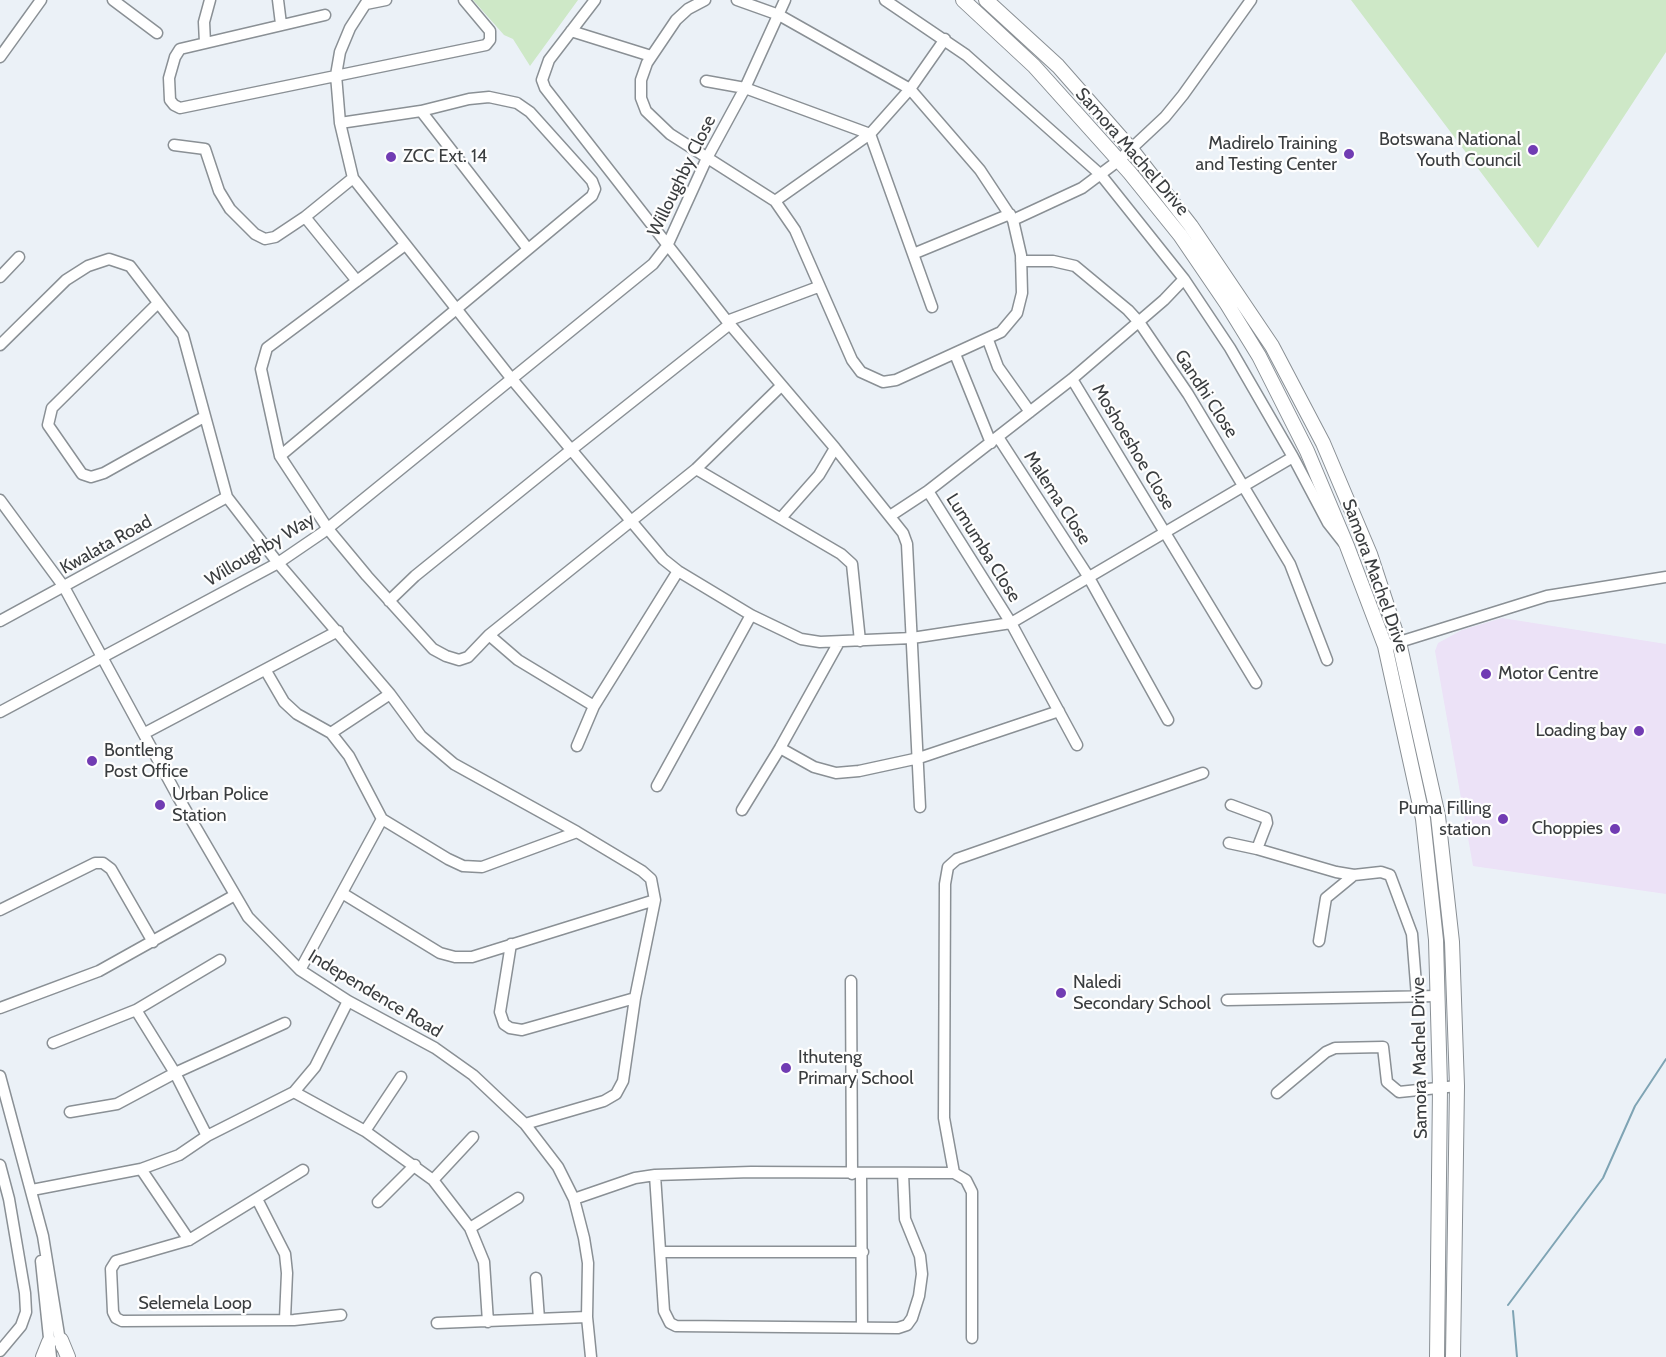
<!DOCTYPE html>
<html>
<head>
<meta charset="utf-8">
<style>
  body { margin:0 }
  canvas { display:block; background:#ebf1f7 }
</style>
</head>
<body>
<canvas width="1666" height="1357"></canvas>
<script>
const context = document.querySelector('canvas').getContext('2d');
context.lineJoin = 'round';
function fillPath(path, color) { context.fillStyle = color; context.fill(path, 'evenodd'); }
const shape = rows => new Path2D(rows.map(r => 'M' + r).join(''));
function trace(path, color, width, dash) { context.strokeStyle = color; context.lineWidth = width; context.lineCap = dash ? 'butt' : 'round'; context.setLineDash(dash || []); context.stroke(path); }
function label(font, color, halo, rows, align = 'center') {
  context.font = font + ' Cabin,sans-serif'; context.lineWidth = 4.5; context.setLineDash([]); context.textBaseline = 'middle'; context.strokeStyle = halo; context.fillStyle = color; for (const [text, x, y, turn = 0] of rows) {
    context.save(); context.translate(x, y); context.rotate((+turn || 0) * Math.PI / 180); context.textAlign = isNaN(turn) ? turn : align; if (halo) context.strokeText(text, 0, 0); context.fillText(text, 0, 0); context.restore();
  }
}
fillPath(shape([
  [1502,618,1666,644,1666,894,1473,866,1435,651,1438,643,1462,630]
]), '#ece2f7');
fillPath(shape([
  [473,0,578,0,530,66,513,39,504,35],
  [1351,0,1666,0,1666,52,1538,248]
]), '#cee8c7');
trace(shape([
  [1508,1305,1603,1178,1635,1106,1666,1059],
  [1513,1311,1517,1357]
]), '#7fa4b4', 2);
const minor = shape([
  [113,0,157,33],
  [278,0,281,24],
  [368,0,350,28,340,52,336,75,340,123,353,178,511,378,663,559,678,571,751,615,801,639,820,642,912,638,1011,623,1293,457],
  [595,0,549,60,542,80,545,88,727,321,835,448,903,533,907,544,920,807],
  [705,0,688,9,676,20,647,63,641,80,641,98,646,111,670,134,775,201,795,230,852,360,861,372,883,382,896,380,1001,332,1017,313,1022,293,1021,255,1013,220,980,170,910,89,779,15,737,0],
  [885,0,966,55,1101,175,1184,279,1230,348,1293,457,1328,523,1343,542],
  [366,4,386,0],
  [325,15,180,49,175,57,169,78,170,100,174,105,180,108,486,45,490,40,490,31,464,0],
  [571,31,651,56],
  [205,43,204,22,210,0],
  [0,57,41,0],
  [706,81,745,88,870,134,932,307],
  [340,123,421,111,528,249],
  [174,145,205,149,219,191,230,209,255,234,265,239,275,237,305,217,353,178],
  [775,201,870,134,910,89,945,39],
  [305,217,357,281],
  [1013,220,1082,188,1118,161,1165,117,1183,95,1251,0],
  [405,245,267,348,261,369,280,456,328,529,367,576,433,649,446,656,459,660,468,657,489,635,696,469,781,386],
  [913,254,1010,214],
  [1021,261,1053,261,1075,266,1128,310,1139,322,1188,394,1290,564,1327,660],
  [0,277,19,257],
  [158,303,52,408,48,425,82,474,91,477,104,473,204,417],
  [727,321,818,287],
  [988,340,998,367,1030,412],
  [0,345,66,280,88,266,109,259,130,266,183,335,227,497,278,563,390,694,421,736,454,764,577,832,642,871,651,879,655,900,635,998,623,1081,616,1094,604,1101,525,1124],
  [955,354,991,443],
  [1072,379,1256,683],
  [998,437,1088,576,1168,720],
  [280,456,592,196,595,189,592,181,530,112,517,103,489,97,469,99,421,111],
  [696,469,841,554,852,564,860,641],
  [928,491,1011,623,1077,745],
  [0,500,64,587,178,797,248,917,300,970,348,1001,435,1048,473,1075,525,1124,558,1167,574,1199,584,1238,588,1263,587,1317,591,1357],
  [890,516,928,491,1072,379,1164,300,1184,279],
  [781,518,819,475,835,448],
  [389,601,415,576,571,450,730,324],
  [0,621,227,497],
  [489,635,518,660,594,706],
  [1393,644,1547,596,1666,577],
  [266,671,284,702,297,714,331,733,349,756,382,819,448,859,463,866,482,867,577,832],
  [0,712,278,563,322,533,653,264,667,246,707,158,745,88,785,0],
  [145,733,338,631],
  [331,733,390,694],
  [577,746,594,706,678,571],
  [780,748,814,767,836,773,859,771,919,758,1059,711],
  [657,786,751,615],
  [742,810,780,748,839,642],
  [1229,843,1257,849,1267,823,1266,818,1231,805],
  [1257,849,1336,872,1354,875,1381,872,1390,875,1412,934,1417,997],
  [342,893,440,953,455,957,472,957,655,900],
  [0,910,95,863,103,863,111,869,153,942],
  [1319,941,1326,898,1354,875],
  [511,944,500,1012,504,1024,510,1028,522,1030,635,998],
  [300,970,382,819],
  [851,981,852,1174],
  [1227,1000,1438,996],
  [0,1008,99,971,235,895],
  [136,1010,175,1073,207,1136],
  [53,1043,136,1010,220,960],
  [0,1076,43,1236,61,1347],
  [294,1092,365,1131,433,1180,470,1228,484,1262,488,1322],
  [1277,1093,1326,1052,1335,1048,1383,1047,1387,1082,1399,1092,1457,1086],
  [70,1112,117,1104,175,1073,285,1023],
  [365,1131,401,1077],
  [0,1165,9,1199,25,1293,26,1312,21,1326,0,1351],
  [141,1169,189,1240],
  [303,1170,189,1240,116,1261,111,1269,113,1312,116,1318,122,1321,294,1320,341,1315],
  [954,1173,944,1118,945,884,948,867,957,859,1203,773],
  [861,1174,862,1327],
  [655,1175,664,1311,670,1323,676,1326,898,1328,907,1325,912,1318,919,1296,922,1274,920,1256,905,1219,903,1173],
  [433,1180,473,1137],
  [32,1190,141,1169,179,1155,207,1136,294,1092,315,1067,348,1001],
  [574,1199,635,1178,655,1175,751,1172,954,1173,966,1180,972,1192,972,1338],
  [258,1201,285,1254,287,1273,285,1319],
  [378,1202,415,1165],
  [470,1228,518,1198],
  [661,1252,863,1252],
  [41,1261,51,1357],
  [536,1278,539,1319],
  [437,1323,587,1317]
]);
const major = shape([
  [963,0,1034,66,1130,173,1180,235,1227,304,1259,356,1307,451,1347,546,1385,646,1423,819,1436,940,1440,1087,1437,1357],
  [986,0,1058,66,1131,149,1191,226,1272,346,1323,443,1370,554,1399,642,1438,816,1452,942,1457,1086,1453,1357],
  [61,1340,68,1357],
  [43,1357,49,1342]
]);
trace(minor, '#8a9095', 13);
trace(major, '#8a9095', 16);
trace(minor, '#fff', 10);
trace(major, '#fff', 14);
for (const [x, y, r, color] of [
  [1533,150,6,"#713cb3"],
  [1349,154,6,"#713cb3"],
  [391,157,6,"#713cb3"],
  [1486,674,6,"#713cb3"],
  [1639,731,6,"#713cb3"],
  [92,761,6,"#713cb3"],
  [160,805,6,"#713cb3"],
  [1503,819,6,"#713cb3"],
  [1615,829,6,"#713cb3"],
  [1061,993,6,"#713cb3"],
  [786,1068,6,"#713cb3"]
]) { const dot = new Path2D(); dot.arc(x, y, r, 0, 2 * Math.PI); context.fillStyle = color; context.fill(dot); trace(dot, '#fefefe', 2); }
label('18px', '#3a3d3f', '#fefefe', [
  ["Botswana National",1521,140,"right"],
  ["Youth Council",1521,161,"right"],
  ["Madirelo Training",1337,144,"right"],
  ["and Testing Center",1337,165,"right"],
  ["ZCC Ext. 14",403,157],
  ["Motor Centre",1498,674],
  ["Loading bay",1627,731,"right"],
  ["Bontleng",104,751],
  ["Post Office",104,772],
  ["Urban Police",172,795],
  ["Station",172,816],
  ["Puma Filling",1491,809,"right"],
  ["station",1491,830,"right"],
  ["Choppies",1603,829,"right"],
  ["Naledi",1073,983],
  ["Secondary School",1073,1004],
  ["Ithuteng",798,1058],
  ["Primary School",798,1079]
], 'left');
label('18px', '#3a3d3f', '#fefefe', [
  ["Samora Machel Drive",1132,152,49],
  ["Willoughby Close",682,176,-64],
  ["Gandhi Close",1206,394,57],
  ["Moshoeshoe Close",1133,447,59],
  ["Malema Close",1057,498,57],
  ["Kwalata Road",106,545,-29],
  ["Lumumba Close",983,548,58],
  ["Willoughby Way",260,550,-31],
  ["Samora Machel Drive",1375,576,70],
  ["Independence Road",375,994,31],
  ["Samora Machel Drive",1420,1058,-91],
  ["Selemela Loop",195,1304]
]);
</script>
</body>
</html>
